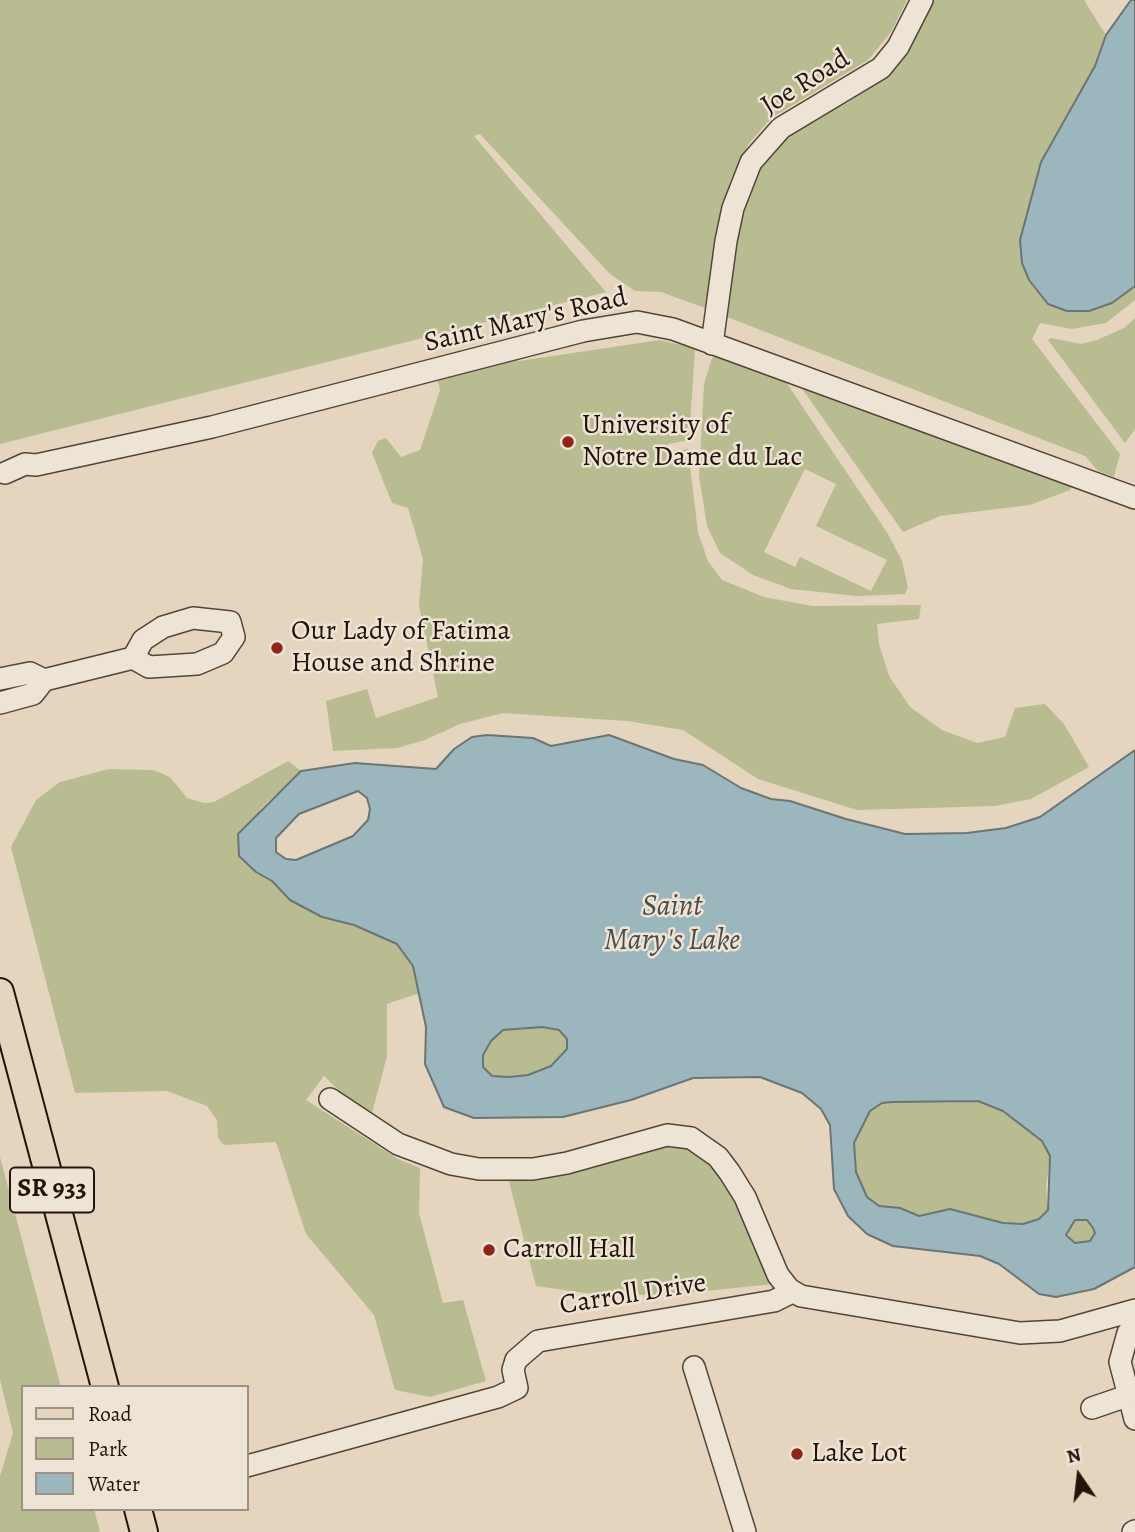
<!DOCTYPE html>
<html>
<head>
<meta charset="utf-8">
<style>
  body { margin:0 }
  #map { position:relative; width:1135px; height:1532px; overflow:hidden; background:#e5d5bf; font-family:Alegreya,serif }
  canvas { display:block }
  .legend { position:absolute; left:21px; top:1385px; width:228px; height:126px; box-sizing:border-box; background:#eee4d5; border:2px solid #9d9084; margin:0; padding:9px 12px; list-style:none; font-size:21px; color:#23130b }
  .legend li { display:flex; align-items:center; gap:14px; height:35px }
  .legend b { width:35px; border:2px solid #9d9084 }
  .north { position:absolute; left:1044px; top:1441px; width:70px; height:70px; -webkit-text-stroke:5px #eee4d5; paint-order:stroke; rotate:346deg; font-size:19px; font-weight:700; line-height:28px; text-align:center; color:#23130b }
  .north::after { content:''; display:block; margin:auto; width:24px; height:32px; background:#23130b; clip-path:polygon(50% 0,100% 100%,50% 72%,0 100%) }
</style>
</head>
<body>
<div id="map">
<canvas width="1135" height="1532"></canvas>
<ul class="legend">
<li><b style="height:9px;background:#e5d5bf"></b>Road</li>
<li><b style="height:19px;background:#b8bc90"></b>Park</li>
<li><b style="height:19px;background:#9bb6bd"></b>Water</li>
</ul>
<div class="north">N</div>
</div>
<script>
const context = document.querySelector('canvas').getContext('2d');
context.lineJoin = 'round';
function fillPath(path, color) { context.fillStyle = color; context.fill(path, 'evenodd'); }
const shape = rows => new Path2D(rows.map(r => 'M' + r).join(''));
function trace(path, color, width, dash) { context.strokeStyle = color; context.lineWidth = width; context.lineCap = dash ? 'butt' : 'round'; context.setLineDash(dash || []); context.stroke(path); }
function label(font, color, halo, rows, align = 'center') {
  context.font = font + ' Alegreya,serif'; context.lineWidth = 5; context.setLineDash([]); context.textBaseline = 'middle'; context.strokeStyle = halo; context.fillStyle = color; for (const [text, x, y, turn = 0] of rows) {
    context.save(); context.translate(x, y); context.rotate((+turn || 0) * Math.PI / 180); context.textAlign = isNaN(turn) ? turn : align; if (halo) context.strokeText(text, 0, 0); context.fillText(text, 0, 0); context.restore();
  }
}
fillPath(shape([
  [0,0,907,0,891,32,868,60,771,118,748,145,731,179,717,232,705,308,661,292,635,291,610,274,480,134,474,136,606,292,0,444],
  [928,0,1084,0,1106,35,1095,66,1041,162,1020,240,1022,264,1029,280,1048,304,1067,311,1112,303,1135,286,1135,300,1106,323,1072,329,1040,323,1032,339,1120,454,1114,477,1098,471,1085,456,727,317,742,210,764,154,801,126,847,103,889,74],
  [1135,318,1135,429,1125,443,1048,340,1051,338,1081,344,1097,340,1124,328],
  [660,340,695,348,689,440,668,444,670,451,688,449,698,532,708,561,722,580,764,597,812,606,921,605,919,619,877,624,879,644,889,676,910,707,942,730,977,743,1005,737,1015,708,1045,704,1064,724,1089,767,1031,799,995,806,857,810,758,779,683,730,627,721,503,713,460,724,425,740,397,748,333,751,326,701,367,689,376,718,438,697,419,605,423,559,408,508,392,503,372,453,378,441,386,438,401,457,420,450,440,390,437,378,515,359,519,361],
  [719,353,784,379,888,534,902,561,908,587,905,594,856,596,791,589,753,575,720,553,707,526,699,476,704,384,712,358],
  [805,469,836,484,816,526,887,560,871,591,800,557,795,567,764,552],
  [806,386,1072,485,1070,490,1030,505,940,516,903,532,803,390],
  [288,761,301,771,260,809,256,872,272,881,291,900,322,917,354,925,397,944,413,966,420,993,387,1004,387,1056,370,1121,324,1076,306,1100,398,1159,420,1168,419,1213,443,1303,463,1300,486,1381,430,1397,395,1390,374,1315,306,1234,276,1142,224,1145,218,1138,217,1120,207,1106,167,1091,75,1093,11,847,36,800,60,782,109,769,153,770,170,777,187,798,204,803,214,802],
  [542,1027,560,1030,567,1039,567,1049,551,1066,528,1075,509,1077,492,1076,483,1067,482,1055,491,1041,503,1030],
  [978,1101,1003,1111,1042,1141,1050,1156,1046,1188,1048,1210,1038,1219,1023,1224,1003,1223,950,1209,919,1216,900,1208,879,1206,867,1197,856,1172,854,1143,870,1111,882,1103,892,1102],
  [678,1140,705,1154,733,1192,774,1284,666,1295,592,1294,536,1286,508,1178],
  [0,1157,61,1387,23,1387,23,1509,94,1509,100,1532,0,1532,0,1476,13,1433,0,1380],
  '1068 1232a13 13 0 1 1 26 0a13 13 0 1 1-26 0Z'
]), '#b8bc90');
const water = shape([
  [1131,0,1135,0,1135,286,1112,303,1089,311,1067,311,1048,304,1029,280,1022,263,1020,240,1041,162,1095,66,1106,35,1131,0],
  [487,735,533,738,551,746,609,735,674,759,703,765,741,788,771,799,790,801,846,819,905,834,967,833,1006,828,1040,817,1135,750,1135,1267,1094,1289,1056,1297,1039,1294,999,1264,980,1256,893,1246,867,1234,848,1216,834,1189,830,1125,821,1109,802,1093,760,1077,693,1078,631,1100,563,1117,474,1118,444,1107,425,1064,426,1027,413,966,397,944,354,925,322,917,290,900,272,881,256,872,239,856,238,834,301,771,355,763,436,769,454,749,472,737,487,735],
  [358,791,367,798,370,809,368,820,353,836,296,860,286,859,276,852,276,838,299,814,358,791],
  [542,1027,559,1030,567,1039,567,1049,551,1066,528,1075,509,1077,492,1076,483,1067,483,1055,491,1041,503,1030,542,1027],
  [978,1101,1003,1111,1042,1141,1050,1156,1048,1210,1039,1219,1023,1224,1003,1223,950,1209,919,1216,900,1208,879,1206,867,1197,856,1172,854,1143,870,1111,882,1103,892,1102,978,1101],
  [1075,1220,1087,1220,1093,1228,1095,1233,1090,1241,1075,1243,1066,1235,1075,1220]
]);
fillPath(water, '#9bb6bd');
trace(water, '#6b7576', 2);
const minor = shape([
  [712,344,726,241,733,208,751,162,781,128,881,68,898,47,922,0],
  [5,473,25,464,36,465,212,427,583,331,637,322,673,329,1135,498],
  [0,679,30,673,44,680],
  [0,703,33,694,44,680,133,658,149,667,197,664,223,653,234,637,230,622,193,618,163,627,143,640,133,658],
  [330,1099,398,1144,451,1164,479,1169,533,1169,567,1163,667,1135,691,1138,718,1157,730,1173,745,1197,778,1275,789,1289,801,1296,1020,1333,1060,1331,1135,1310],
  [1135,1324,1128,1333,1120,1362,1135,1419],
  [694,1367,745,1532],
  [1092,1408,1127,1396],
  [247,1466,498,1397,517,1388,513,1370,516,1360,538,1341,774,1301,792,1292],
  [1133,1532,1135,1531]
]);
const major = shape([
  [0,992,105,1387],
  [138,1509,144,1532]
]);
trace(minor, '#544438', 24);
trace(major, '#23130b', 30);
trace(minor, '#eee4d5', 21);
trace(major, '#e5d5bf', 26);
for (const [x, y, r, color] of [
  [568,442,7,"#8f2418"],
  [277,648,7,"#8f2418"],
  [489,1250,7,"#8f2418"],
  [797,1454,7,"#8f2418"]
]) { const dot = new Path2D(); dot.arc(x, y, r, 0, 2 * Math.PI); context.fillStyle = color; context.fill(dot); trace(dot, '#eee4d5', 2.5); }
for (const [x, y, w] of [
  [52,1190,84]
]) { const box = new Path2D(); box.roundRect(x - w / 2, y - 22.5, w, 45, 5); context.fillStyle = '#eee4d5'; context.fill(box); trace(box, '#23130b', 2); }
label('bold 26px', '#23130b', null, [
  ["SR 933",52,1190]
]);
label('28px', '#23130b', '#eee4d5', [
  ["Joe Road",806,83,-32],
  ["Saint Mary's Road",526,321,-13],
  ["Carroll Drive",633,1295,-9]
]);
label('28px', '#23130b', '#eee4d5', [
  ["University of",582,426],
  ["Notre Dame du Lac",582,458],
  ["Our Lady of Fatima",291,632],
  ["House and Shrine",291,664],
  ["Carroll Hall",503,1250],
  ["Lake Lot",811,1454]
], 'left');
label('italic 30px', '#4d4c49', '#eee4d5', [
  ["Saint",672,908],
  ["Mary's Lake",672,942]
]);
</script>
</body>
</html>
